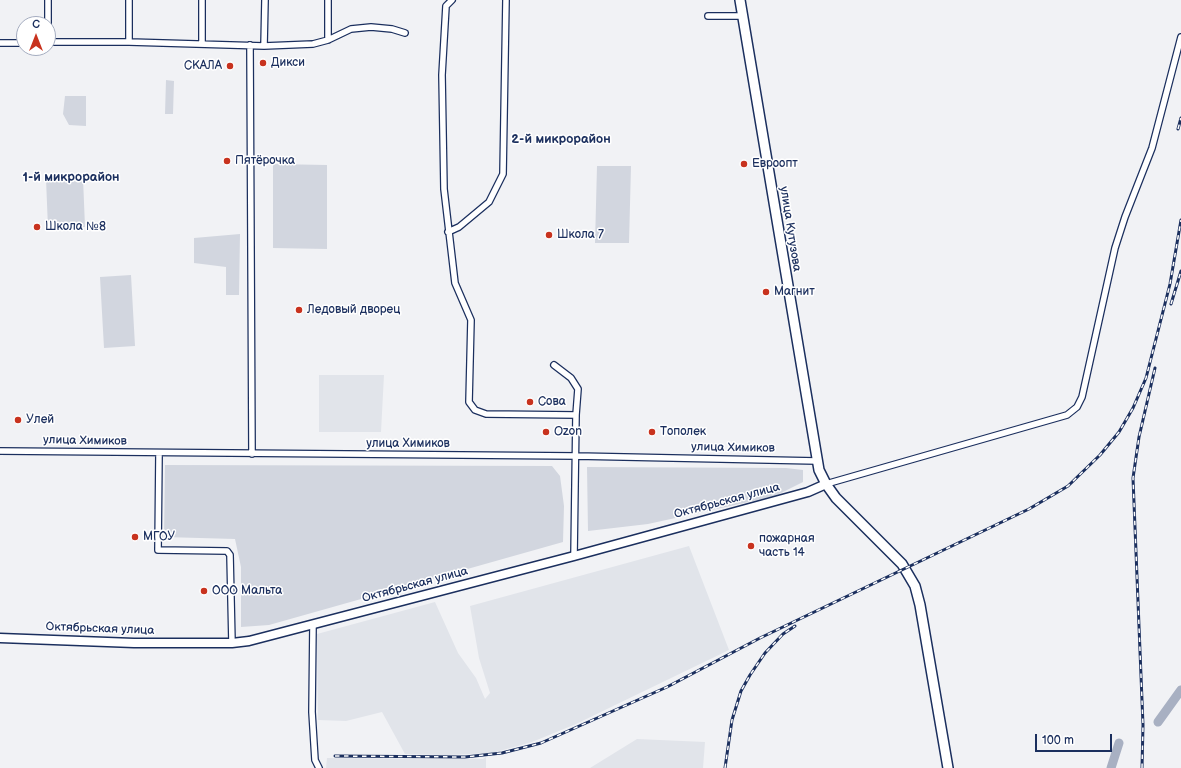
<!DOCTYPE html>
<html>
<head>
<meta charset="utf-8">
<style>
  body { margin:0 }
  #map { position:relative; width:1181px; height:768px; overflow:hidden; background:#f1f2f5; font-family:"Balsamiq Sans",sans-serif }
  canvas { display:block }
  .north { position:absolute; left:16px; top:16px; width:40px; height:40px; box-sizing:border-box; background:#fff; border:1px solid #a4acbf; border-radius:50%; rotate:0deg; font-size:11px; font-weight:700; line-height:16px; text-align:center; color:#1b2f5e }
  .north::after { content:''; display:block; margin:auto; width:14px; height:18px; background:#c8321e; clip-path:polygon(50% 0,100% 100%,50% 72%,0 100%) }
  .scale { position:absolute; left:1035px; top:734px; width:77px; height:18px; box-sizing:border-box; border:2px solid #1b2f5e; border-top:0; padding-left:5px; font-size:12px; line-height:14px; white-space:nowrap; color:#1b2f5e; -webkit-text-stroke:3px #fff; paint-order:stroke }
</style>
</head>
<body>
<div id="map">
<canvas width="1181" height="768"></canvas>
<div class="north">С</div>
<div class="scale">100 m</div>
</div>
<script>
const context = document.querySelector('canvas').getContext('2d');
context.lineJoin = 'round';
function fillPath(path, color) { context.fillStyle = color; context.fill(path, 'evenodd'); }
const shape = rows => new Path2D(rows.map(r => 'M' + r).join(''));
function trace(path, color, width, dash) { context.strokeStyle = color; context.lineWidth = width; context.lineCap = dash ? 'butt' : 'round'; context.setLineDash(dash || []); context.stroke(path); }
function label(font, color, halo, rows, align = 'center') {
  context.font = font + ' "Balsamiq Sans",sans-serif'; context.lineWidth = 3; context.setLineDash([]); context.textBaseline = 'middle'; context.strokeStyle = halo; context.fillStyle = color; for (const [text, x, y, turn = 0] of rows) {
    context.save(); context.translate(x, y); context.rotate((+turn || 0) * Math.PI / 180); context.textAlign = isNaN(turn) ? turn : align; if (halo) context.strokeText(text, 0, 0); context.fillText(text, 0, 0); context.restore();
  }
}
fillPath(shape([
  [319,375,384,375,381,432,319,432],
  [689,546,729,650,576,724,532,742,492,753,446,755,405,754,382,712,346,721,318,720,317,634,435,602,458,653,476,678,485,699,490,693,479,658,470,606],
  [637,739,705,742,703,768,590,768],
  [486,757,486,768,326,768,327,758,483,759]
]), '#e1e4ea');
fillPath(shape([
  [166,80,174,81,173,114,165,114],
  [65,96,86,96,86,126,69,125,63,114],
  [273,164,327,165,327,249,273,248],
  [597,166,631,166,629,243,595,243],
  [83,178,85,227,48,228,46,179],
  [240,234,239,295,226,295,226,267,194,263,194,238],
  [131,275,135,346,104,348,100,277],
  [165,465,552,466,560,476,564,506,563,542,269,625,241,627,241,567,235,539,164,537],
  [587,467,786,468,803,470,803,482,775,496,753,501,648,524,588,531]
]), '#d2d6df');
trace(shape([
  [1158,722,1181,690],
  [1111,768,1119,743]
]), '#a8b0c2', 9);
const minor = shape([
  [202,0,202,43],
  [328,0,328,40],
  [452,0,446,6,442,75,444,189,455,283,471,320,469,402,475,410,486,414,576,415,574,556],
  [708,16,743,16],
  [48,24,48,0],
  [48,42,129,42,264,46,313,44,328,40,351,29,371,27,392,29,405,33],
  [129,42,129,0],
  [0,43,24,43],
  [250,45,252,454],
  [264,46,265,0],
  [448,232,459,227,489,202,503,174,506,0],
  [554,365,571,378,578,389,576,415],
  [0,451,576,456,817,461],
  [159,454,158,550,227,551,230,555,232,643],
  [826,484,1067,415,1077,407,1082,397,1115,248,1125,217,1152,148,1181,37],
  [313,624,312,712,315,760,319,768]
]);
const secondary = shape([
  [0,638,134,643,232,643,249,641,574,556,808,492,826,484]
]);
const primary = shape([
  [740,0,819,470,826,484,836,498,902,564,915,586,920,605,948,768]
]);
trace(minor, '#1b2f5e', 8);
trace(secondary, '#1b2f5e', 11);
trace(primary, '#1b2f5e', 12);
trace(minor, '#fff', 5.5);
trace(secondary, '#fff', 8);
trace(primary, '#fff', 9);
const rail = shape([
  [1178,129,1181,118],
  [1171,304,1181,271],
  [335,756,465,757,502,753,541,743,667,687,760,638,1029,509,1068,486,1100,455,1119,432,1133,408,1146,378,1170,284,1181,220],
  [725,768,732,720,741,691,750,675,765,653,783,634,795,626],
  [1142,768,1143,725,1133,478,1139,437,1155,368]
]);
trace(rail, '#1b2f5e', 3);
trace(rail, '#fff', 1.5, [4.5]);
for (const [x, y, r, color] of [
  [263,63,4,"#c8321e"],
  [230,66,4,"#c8321e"],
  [227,161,4,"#c8321e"],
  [744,164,4,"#c8321e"],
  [37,227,4,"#c8321e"],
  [549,235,4,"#c8321e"],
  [766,292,4,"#c8321e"],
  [299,310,4,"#c8321e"],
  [530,402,4,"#c8321e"],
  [18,420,4,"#c8321e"],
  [546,432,4,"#c8321e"],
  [652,432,4,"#c8321e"],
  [135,537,4,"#c8321e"],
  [751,546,4,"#c8321e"],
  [204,591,4,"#c8321e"]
]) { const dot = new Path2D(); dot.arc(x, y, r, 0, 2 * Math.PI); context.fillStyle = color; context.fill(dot); trace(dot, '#fff', 1.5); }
label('12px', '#1b2f5e', '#fff', [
  ["Дикси",271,63],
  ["СКАЛА",222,66,"right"],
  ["Пятёрочка",235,161],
  ["Евроопт",752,164],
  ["Школа №8",45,227],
  ["Школа 7",557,235],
  ["Магнит",774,292],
  ["Ледовый дворец",307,310],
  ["Сова",538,402],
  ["Улей",26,420],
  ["Ozon",554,432],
  ["Тополек",660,432],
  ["МГОУ",143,537],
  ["пожарная",759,539],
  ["часть 14",759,553],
  ["ООО Мальта",212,591]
], 'left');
label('12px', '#1b2f5e', '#fff', [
  ["улица Кутузова",790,229,81],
  ["улица Химиков",85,441,1],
  ["улица Химиков",408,444],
  ["улица Химиков",733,448,1],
  ["Октябрьская улица",727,501,-15],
  ["Октябрьская улица",415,585,-15],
  ["Октябрьская улица",100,629,2]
]);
label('bold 13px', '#1b2f5e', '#fff', [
  ["2-й микрорайон",561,140],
  ["1-й микрорайон",71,178]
]);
</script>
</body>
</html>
